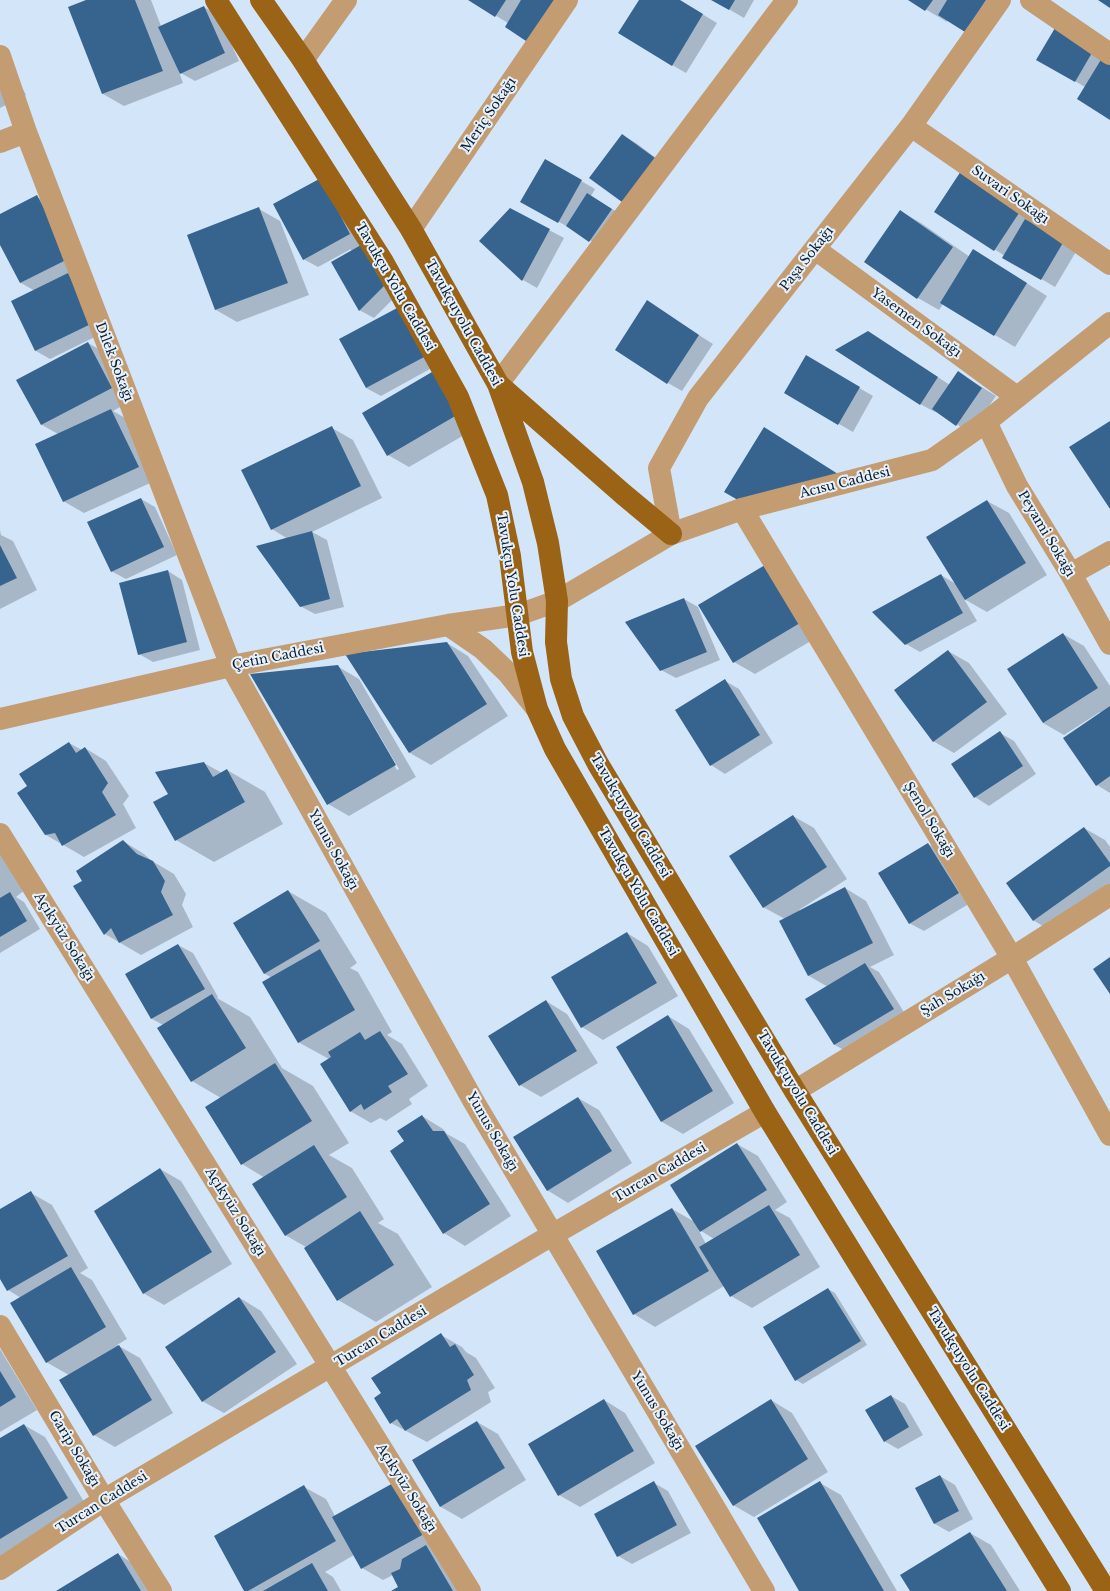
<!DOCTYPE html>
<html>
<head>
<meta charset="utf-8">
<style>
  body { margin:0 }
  canvas { display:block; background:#d2e5f9 }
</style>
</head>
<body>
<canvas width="1110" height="1591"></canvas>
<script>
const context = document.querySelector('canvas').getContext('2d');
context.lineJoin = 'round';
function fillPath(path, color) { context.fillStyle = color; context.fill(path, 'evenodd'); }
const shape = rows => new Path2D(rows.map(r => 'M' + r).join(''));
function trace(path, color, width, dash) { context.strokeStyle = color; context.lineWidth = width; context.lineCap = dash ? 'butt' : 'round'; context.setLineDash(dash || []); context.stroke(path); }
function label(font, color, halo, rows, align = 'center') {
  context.font = font + ' "Libre Baskerville",serif'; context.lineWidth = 4; context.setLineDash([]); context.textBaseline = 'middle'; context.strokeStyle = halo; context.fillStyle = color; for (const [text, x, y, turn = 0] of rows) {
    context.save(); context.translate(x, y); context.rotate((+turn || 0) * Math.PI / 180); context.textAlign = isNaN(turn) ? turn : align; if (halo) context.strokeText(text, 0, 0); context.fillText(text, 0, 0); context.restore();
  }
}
fillPath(shape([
  [89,0,151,0,161,26,204,7,218,15,239,61,195,81,179,72,183,83,124,106,103,94],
  [470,0,573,0,508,23],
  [640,0,679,0,717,23,686,73,672,65],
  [713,0,754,0,744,18],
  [910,0,1005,0,980,40,948,20,947,22],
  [1055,29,1110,64,1110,119,1085,87,1038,59],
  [0,45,26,95,0,108],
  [622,135,636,143,668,167,623,201],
  [545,160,595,189,591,196,625,217,604,249,572,229,522,202],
  [961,173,1077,250,1055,287,1004,257,1005,256,935,212],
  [321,180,398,294,374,318,359,310,351,249,318,267,303,259],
  [37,197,58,209,107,331,50,359,36,351,12,302,35,291,21,283,0,242,0,216],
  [259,209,280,221,309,295,237,322,216,310,188,235],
  [510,209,564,238,537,288,523,280,481,241],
  [900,211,921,223,970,257,974,250,1047,296,1015,347,943,304,939,310,918,298],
  [647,302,713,344,682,391,668,383],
  [399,308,439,364,381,396,366,388],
  [882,341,950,385,958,372,996,396,970,433,936,411,935,412,920,404,837,350],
  [88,343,109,355,133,400,113,411,132,422,159,479,84,513,63,501,58,434,42,425,18,380],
  [806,357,873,396,853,432,785,393],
  [432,374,478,427,409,467,388,455],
  [332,428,353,440,382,498,312,532,327,540,344,607,315,614,300,606,288,539,272,529],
  [141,499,155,507,177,555,126,579,111,571],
  [987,501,1009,513,1047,575,987,612,964,599,977,621,920,652,906,644,941,575,956,584],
  [0,530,1,535,13,541,37,590,0,609],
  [765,566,821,635,755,674,734,662],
  [168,571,182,580,200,650,153,662,139,654],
  [684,599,698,607,720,660,676,678,661,670],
  [1063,634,1084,646,1110,686,1110,793,1097,785,1100,712,1064,735,1043,723],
  [447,643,468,656,508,716,431,765,410,753,347,654],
  [948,651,969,663,1007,714,954,753,933,741],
  [337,666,359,679,416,777,349,816,328,804],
  [344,678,346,678,399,769,397,770],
  [725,681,739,689,773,743,725,774,711,765,677,710],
  [1000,733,1014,741,1036,774,989,806,975,797],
  [69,743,82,750,85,748,106,761,129,796,123,804,136,828,84,857,46,835,28,786],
  [204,763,222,773,227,770,265,792,283,824,214,862,176,840,169,795],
  [793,816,814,828,847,879,799,910,800,911,845,888,866,901,894,955,870,967,879,972,907,1017,849,1053,835,1045,807,1000,828,987,809,976,780,921,785,919,763,907],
  [1084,828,1105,840,1110,847,1110,893,1054,933,1033,920],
  [123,841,144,854,152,861,174,874,186,894,182,905,193,927,141,955,105,934,75,887,83,881],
  [0,843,26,889,16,897,24,902,40,929,0,953],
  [928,844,942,852,972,902,924,931,909,923],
  [288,891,326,913,357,963,350,968,358,972,392,1032,387,1035,402,1044,428,1086,409,1099,412,1104,386,1121,380,1118,371,1123,350,1111,329,1059,298,1042,272,978,265,974,235,923],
  [627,933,648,946,678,996,603,1040,582,1027],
  [178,945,193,953,218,997,217,998,250,1017,282,1068,313,1086,349,1143,329,1155,352,1168,384,1219,378,1223,398,1234,432,1287,376,1322,338,1300,306,1247,285,1235,265,1178,242,1164,221,1098,192,1081,163,1025,152,1019,127,975],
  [546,1001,567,1014,598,1063,541,1097,520,1085],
  [668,1016,689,1029,734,1103,683,1134,662,1122,617,1047],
  [578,1098,599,1110,632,1163,568,1203,547,1190],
  [422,1116,443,1129,447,1134,465,1144,511,1216,465,1246,444,1233,391,1151,406,1142],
  [737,1144,758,1156,787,1202,775,1210,790,1218,820,1267,752,1308,731,1296,724,1286,655,1327,634,1314,672,1209,695,1222],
  [698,1229,714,1239,706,1244],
  [160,1169,181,1181,232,1264,164,1305,143,1293],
  [31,1193,52,1205,88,1268,80,1273,92,1280,127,1339,117,1345,140,1358,173,1413,115,1447,94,1435,69,1375,46,1362,21,1298,8,1290,0,1277,0,1210],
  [828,1289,835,1293,867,1345,803,1384,796,1380],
  [240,1298,261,1311,297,1364,224,1413,202,1401],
  [441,1335,462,1347,466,1352,476,1358,495,1388,488,1392,491,1402,427,1442,391,1423,382,1394],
  [0,1349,37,1410,0,1432],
  [891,1396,905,1404,923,1435,898,1449,884,1441],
  [604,1400,625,1413,655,1463,580,1507,559,1495],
  [771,1400,792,1413,828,1472,754,1517,733,1505],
  [477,1422,498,1434,526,1480,462,1519,441,1507,413,1461],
  [24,1425,45,1437,89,1510,0,1563,0,1439],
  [940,1476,955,1485,973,1519,949,1532,935,1524,916,1489],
  [654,1483,668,1491,691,1533,632,1564,618,1556],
  [820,1483,841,1495,897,1591,801,1591],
  [395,1484,466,1591,393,1591,400,1588,393,1575,383,1580,362,1568,354,1555,325,1572,333,1577,341,1591,246,1591,304,1487,326,1499,335,1516],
  [970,1533,991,1545,1020,1591,911,1591],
  [118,1554,139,1567,154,1591,58,1591]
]), '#0003');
fillPath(shape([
  [86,0,135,0,163,71,102,94,68,7],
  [468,0,506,0,495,17],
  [521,0,556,0,529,43,505,27],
  [639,0,680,0,703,14,672,66,618,33],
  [711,0,735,0,729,10],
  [908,0,933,0,925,11],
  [947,0,986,0,965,32,938,15],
  [1098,0,1110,0,1110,8],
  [204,6,225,53,180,74,158,27],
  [1055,28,1093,51,1075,82,1036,60],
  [1102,58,1110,63,1110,120,1077,99],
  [622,134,655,158,622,202,589,178],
  [545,159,582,180,558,223,520,202],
  [961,171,1021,210,994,251,934,212],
  [321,178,350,234,303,260,273,204],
  [587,193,612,209,589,242,566,226],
  [37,195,70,258,20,283,0,245,0,214],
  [259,207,288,283,215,310,187,235],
  [510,208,550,229,522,281,479,241],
  [900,210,953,247,917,299,864,262],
  [1025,219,1064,241,1041,280,1002,258],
  [361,245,384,286,359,311,331,262],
  [973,249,1027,283,994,336,940,303],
  [68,273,93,323,35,351,11,301],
  [647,300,699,335,667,384,615,350],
  [399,307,426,356,366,388,339,339],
  [868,331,938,377,920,405,835,350],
  [88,342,112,388,41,425,16,380],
  [806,355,860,387,838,425,784,393],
  [958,371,982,388,956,426,932,409],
  [432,372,457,415,387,456,362,413],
  [111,409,139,467,63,502,35,444],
  [1110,421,1110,509,1069,447],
  [332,426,361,486,271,530,241,470],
  [764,427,838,474,743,503,724,492],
  [141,498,164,547,111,572,87,522],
  [987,500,1026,563,965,600,926,537],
  [312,531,330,599,300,607,256,546],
  [0,545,17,578,0,586],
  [765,565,800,623,733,663,698,605],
  [168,570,187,642,138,655,119,583],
  [941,574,963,613,905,645,872,612],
  [684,598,707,652,660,671,625,622],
  [1063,633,1098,688,1043,723,1007,669],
  [447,642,487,704,409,753,345,654],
  [948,650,987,702,933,742,894,690],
  [338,665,396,765,327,805,250,674],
  [725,679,760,735,710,766,675,710],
  [1110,706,1110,776,1096,786,1063,738],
  [1000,731,1023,766,974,798,951,764],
  [69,742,76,753,85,747,108,783,102,792,116,815,62,846,55,833,45,835,17,793,27,786,19,774],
  [204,762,213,777,227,769,245,802,175,841,153,802,168,794,155,772],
  [793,815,827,867,763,908,729,856],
  [1084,827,1110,863,1110,866,1033,921,1006,883],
  [123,840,137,854,153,861,165,881,161,892,173,915,119,943,111,928,104,935,73,886,82,881,76,871],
  [928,843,959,893,909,924,878,873],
  [845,887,873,943,808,976,779,921],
  [288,890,320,941,264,974,233,923],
  [10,892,27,921,0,937,0,898],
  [627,932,657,983,581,1028,551,977],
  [178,944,205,989,151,1019,125,974],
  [320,949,355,1010,298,1043,262,982],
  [1110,957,1110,994,1093,969],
  [865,963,894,1009,834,1045,805,999],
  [212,994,246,1048,191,1082,157,1028],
  [546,1000,577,1051,519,1086,488,1036],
  [668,1015,713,1091,661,1122,616,1047],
  [380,1031,408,1074,388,1086,392,1092,364,1110,361,1104,350,1112,320,1064,331,1057,328,1052,360,1032,365,1040],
  [275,1063,312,1121,241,1165,205,1107],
  [578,1097,612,1151,547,1191,513,1137],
  [422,1115,433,1131,444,1131,490,1204,443,1234,390,1151,404,1141,397,1131],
  [737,1143,767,1190,700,1232,670,1185],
  [314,1145,347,1197,285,1236,252,1184],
  [160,1168,212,1252,143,1294,94,1211],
  [31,1191,68,1256,7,1291,0,1279,0,1209],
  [769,1205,800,1255,730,1297,699,1247],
  [672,1208,709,1271,633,1315,596,1251],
  [360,1211,394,1265,337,1301,304,1248],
  [71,1267,106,1327,46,1363,10,1303],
  [828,1288,861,1341,795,1381,763,1327],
  [239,1297,276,1352,202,1402,165,1347],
  [441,1333,450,1347,455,1344,474,1375,467,1380,471,1390,405,1431,397,1419,390,1424,374,1398,381,1393,371,1378],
  [119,1345,152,1400,93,1436,59,1380],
  [0,1371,16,1397,0,1407],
  [891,1395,909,1427,884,1442,865,1410],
  [604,1399,634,1451,558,1496,528,1444],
  [771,1399,808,1459,733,1506,695,1446],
  [477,1421,505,1468,440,1507,412,1460],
  [24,1424,68,1498,0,1539,0,1438],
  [940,1475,959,1511,934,1524,915,1488],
  [654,1481,677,1525,617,1557,594,1514],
  [820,1481,884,1591,799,1591,757,1518],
  [395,1482,424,1534,361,1569,332,1517],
  [304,1485,336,1541,248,1591,244,1591,214,1536],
  [970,1532,1007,1591,910,1591,900,1575],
  [426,1545,453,1591,391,1591,398,1587,391,1573,400,1569,402,1559],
  [118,1553,141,1591,56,1591],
  [312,1563,328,1591,263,1591]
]), '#37648f');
trace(shape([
  [1031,0,1110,54],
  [0,56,26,132,231,666,474,1102,764,1591],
  [303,60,346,0],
  [911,126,1110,264],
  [0,142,26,132],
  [411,229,567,0],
  [815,249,1017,397],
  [498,384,787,0],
  [986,422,1017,486,1071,574,1110,644],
  [742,509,1012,958,1110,1135],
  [671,534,659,468,698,398,911,126,1000,0],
  [1071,574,1110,552],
  [0,834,470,1591],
  [795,1091,1012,958,1110,895],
  [0,1326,104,1500,161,1591],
  [0,1569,104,1500,552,1235,765,1112]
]), '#c39c72', 22);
trace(shape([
  [448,625,483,649,508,673,537,709],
  [0,719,231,666,448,625,518,615,557,601,671,534,742,509,932,460,986,422,1110,323]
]), '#c39c72', 22);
trace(shape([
  [216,0,383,262,458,397,497,495,510,556,522,652,537,709,555,749,765,1112,1060,1591],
  [261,0,303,60,411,229,498,384,533,482,548,543,557,601,556,642,561,679,573,716,598,764,795,1091,1106,1591],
  [500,386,623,494,671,534]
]), '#9a6315', 22);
label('13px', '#0b1e30', '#e7f1fb', [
  ["Meriç Sokağı",489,115,-56],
  ["Suvari Sokağı",1010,195,35],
  ["Paşa Sokağı",807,259,-52],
  ["Tavukçu Yolu Caddesi",395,287,60],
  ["Tavukçuyolu Caddesi",463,323,61],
  ["Yasemen Sokağı",916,323,36],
  ["Dilek Sokağı",114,362,69],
  ["Acısu Caddesi",845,483,-14],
  ["Peyami Sokağı",1046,534,59],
  ["Tavukçu Yolu Caddesi",512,585,81],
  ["Çetin Caddesi",278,657,-11],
  ["Tavukçuyolu Caddesi",630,816,59],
  ["Şenol Sokağı",929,820,59],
  ["Yunus Sokağı",333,850,61],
  ["Tavukçu Yolu Caddesi",638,892,60],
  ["Açıkyüz Sokağı",64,937,58],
  ["Şah Sokağı",953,994,-31],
  ["Tavukçuyolu Caddesi",797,1093,59],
  ["Yunus Sokağı",492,1132,60],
  ["Turcan Caddesi",660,1173,-30],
  ["Açıkyüz Sokağı",235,1212,58],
  ["Turcan Caddesi",381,1337,-31],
  ["Tavukçuyolu Caddesi",968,1369,58],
  ["Yunus Sokağı",657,1411,59],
  ["Garip Sokağı",74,1449,59],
  ["Açıkyüz Sokağı",406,1488,58],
  ["Turcan Caddesi",102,1503,-32]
]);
</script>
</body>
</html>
